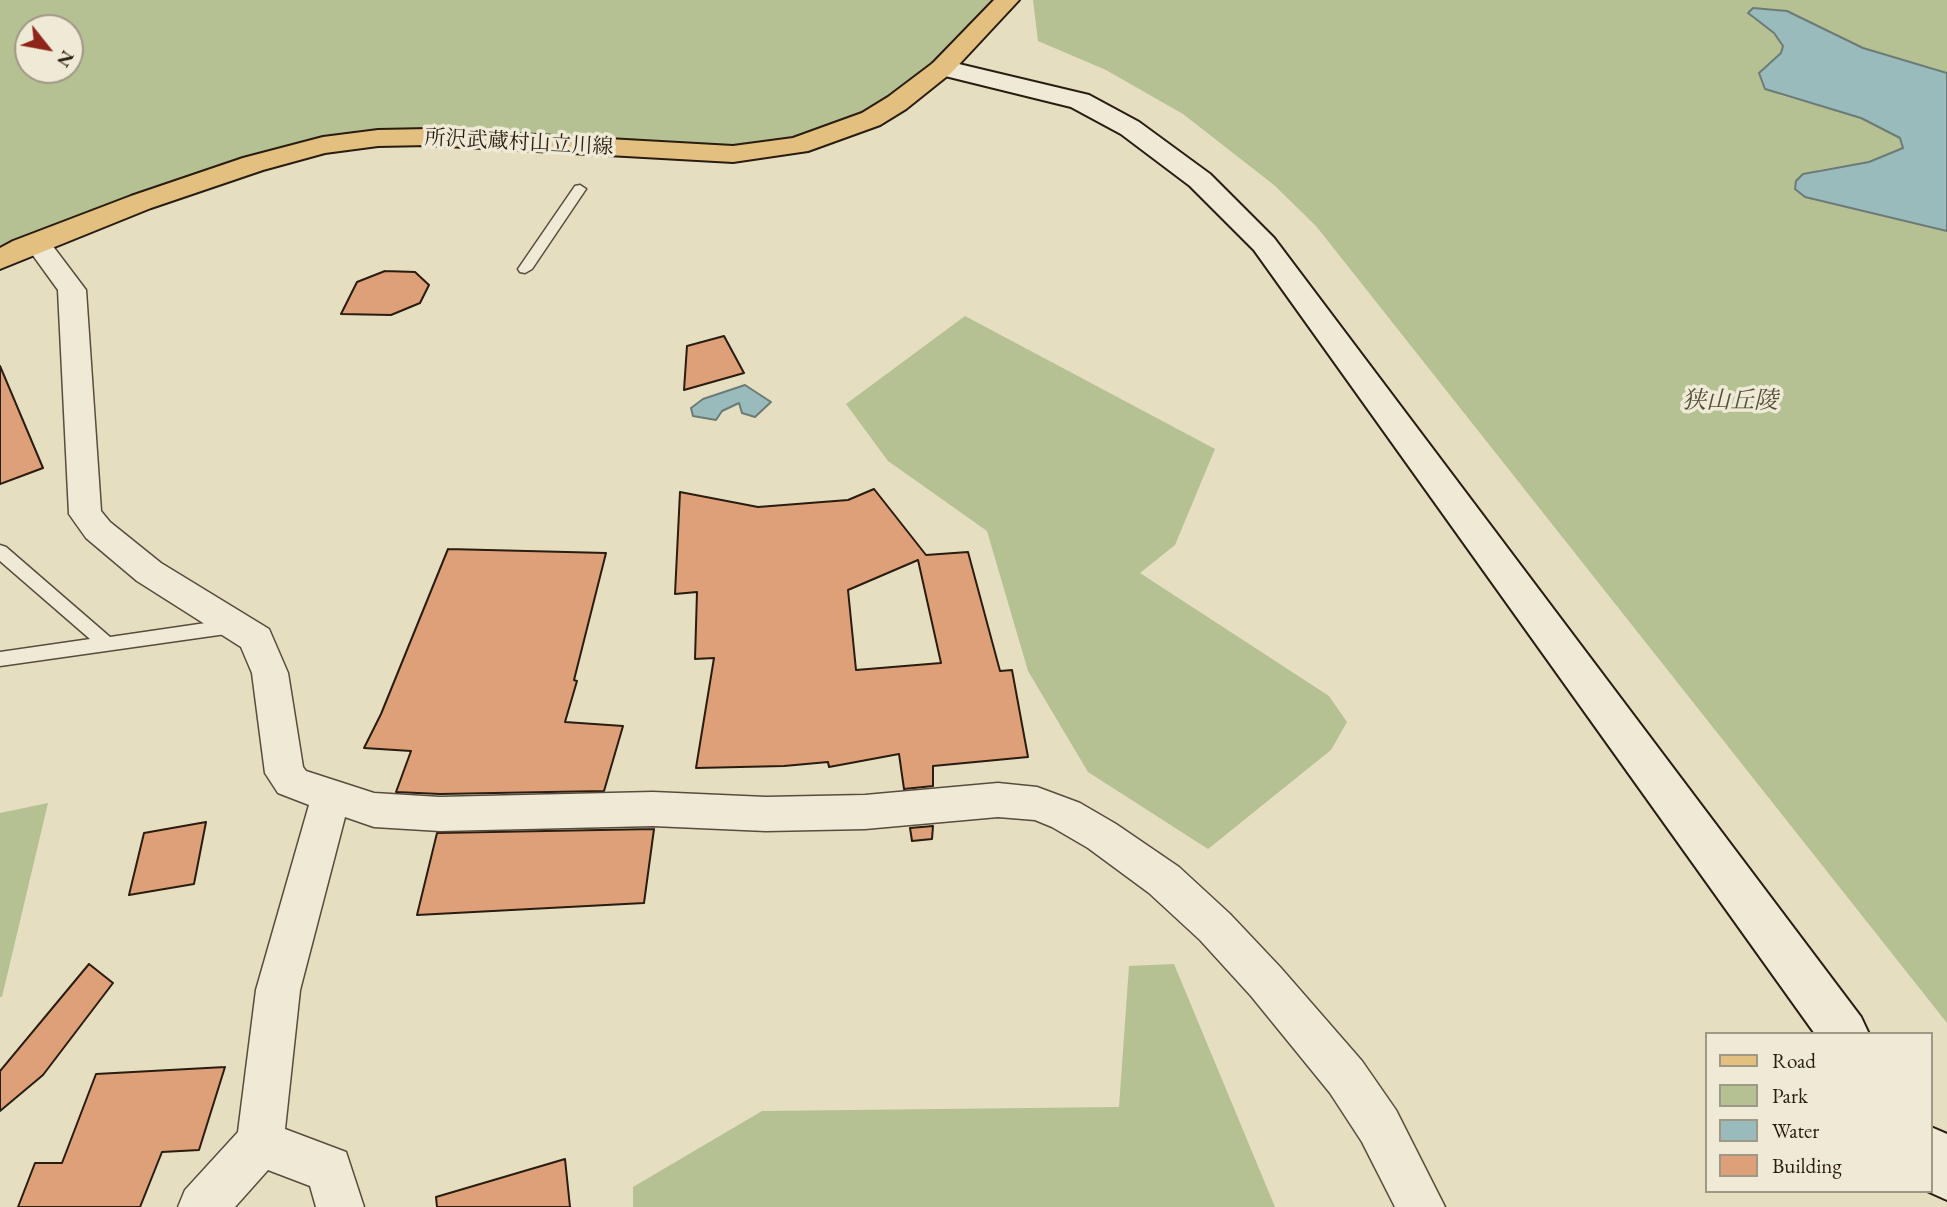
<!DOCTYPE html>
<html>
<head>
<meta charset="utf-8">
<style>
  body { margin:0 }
  #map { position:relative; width:1947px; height:1207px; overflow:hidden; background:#e6dec0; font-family:"EB Garamond",serif }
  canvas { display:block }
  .legend { position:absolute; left:1705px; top:1032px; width:228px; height:161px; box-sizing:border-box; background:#efead6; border:2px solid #a09887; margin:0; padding:9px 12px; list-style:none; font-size:21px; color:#291c10 }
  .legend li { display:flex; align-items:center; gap:14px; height:35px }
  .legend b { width:35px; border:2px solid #a09887 }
  .north { position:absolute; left:14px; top:14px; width:70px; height:70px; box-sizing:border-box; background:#efead6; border:2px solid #a09887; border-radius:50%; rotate:121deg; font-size:19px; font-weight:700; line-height:28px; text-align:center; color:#291c10 }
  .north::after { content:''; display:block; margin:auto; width:24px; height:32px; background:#8f2418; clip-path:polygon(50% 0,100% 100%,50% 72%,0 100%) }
</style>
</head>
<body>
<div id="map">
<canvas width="1947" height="1207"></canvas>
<ul class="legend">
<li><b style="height:9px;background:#e3bf80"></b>Road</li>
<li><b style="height:19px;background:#b5c192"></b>Park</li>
<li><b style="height:19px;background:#9bb"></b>Water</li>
<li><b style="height:19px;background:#dda078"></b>Building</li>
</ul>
<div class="north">N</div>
</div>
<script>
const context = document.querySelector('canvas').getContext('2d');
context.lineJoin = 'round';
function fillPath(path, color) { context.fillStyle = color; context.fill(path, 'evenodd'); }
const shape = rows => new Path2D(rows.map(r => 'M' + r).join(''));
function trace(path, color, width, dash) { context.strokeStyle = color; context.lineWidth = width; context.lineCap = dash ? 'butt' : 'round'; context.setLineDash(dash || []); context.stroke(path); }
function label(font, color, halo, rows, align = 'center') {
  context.font = font + ' "EB Garamond","Noto Serif JP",serif'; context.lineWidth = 7; context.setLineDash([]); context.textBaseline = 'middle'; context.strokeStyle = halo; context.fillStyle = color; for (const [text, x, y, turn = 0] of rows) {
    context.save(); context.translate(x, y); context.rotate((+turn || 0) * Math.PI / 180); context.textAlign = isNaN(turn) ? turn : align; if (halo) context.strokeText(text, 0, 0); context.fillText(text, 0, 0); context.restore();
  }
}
fillPath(shape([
  [0,0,1007,0,871,119,733,154,429,137,323,145,0,260],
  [28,28,70,28,70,70,28,70],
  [1033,0,1947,0,1947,73,1863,48,1829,33,1751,17,1774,33,1783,46,1781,53,1764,67,1780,95,1861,118,1900,138,1903,148,1869,162,1818,170,1805,197,1947,231,1947,1023,1316,226,1274,185,1183,114,1106,70,1038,41],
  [965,316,1215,449,1175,545,1140,573,1329,696,1347,722,1331,750,1208,849,1088,772,1028,671,987,531,888,461,846,404],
  [48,803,2,997,0,997,0,813],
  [1174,964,1275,1207,633,1207,633,1187,762,1111,1119,1107,1129,966]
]), '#b5c192');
const water = shape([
  [1753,8,1787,11,1863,48,1947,73,1947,231,1805,197,1795,189,1796,181,1803,174,1869,162,1903,148,1900,138,1861,118,1765,89,1759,73,1781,53,1783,46,1774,33,1748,13,1753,8],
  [745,385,771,402,755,417,742,413,739,403,722,411,716,420,693,416,691,408,703,399,745,385]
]);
fillPath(water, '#9bb');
trace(water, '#6c7b77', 2);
const building = shape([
  [385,271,415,272,429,285,420,303,391,315,341,314,357,282,385,271],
  [724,336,744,373,684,390,687,346,724,336],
  [0,366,43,468,0,484,0,366],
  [874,489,926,555,968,552,1000,671,1012,670,1028,757,933,766,933,786,904,789,899,754,829,767,828,762,784,766,696,768,714,658,695,659,697,592,675,594,680,492,758,507,848,500,874,489],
  [918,560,941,663,856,670,848,590,918,560],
  [448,549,606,553,574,680,577,681,565,722,623,726,604,791,440,794,396,792,411,751,364,748,381,714,448,549],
  [206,822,194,884,129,895,144,833,206,822],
  [933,826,932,839,912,841,910,828,933,826],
  [654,829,644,903,417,915,437,833,654,829],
  [89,964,113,983,43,1075,0,1111,0,1071,89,964],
  [225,1067,199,1150,162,1152,140,1207,18,1207,35,1163,62,1163,96,1074,225,1067],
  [565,1159,570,1207,437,1207,436,1197,565,1159]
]);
fillPath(building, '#dda078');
trace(building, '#291c10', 2);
const lane = shape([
  [580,185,586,189,532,269,525,273,520,272,518,269,575,186,580,185],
  [0,545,6,547,110,637,233,619,239,621,242,626,239,631,233,633,0,666,0,652,90,639,0,561,0,545]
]);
const street = shape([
  [37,235,46,237,86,290,101,511,110,522,161,563,269,629,288,673,303,767,306,771,374,793,440,797,653,792,766,797,865,795,998,783,1037,787,1080,803,1116,824,1179,867,1230,914,1281,968,1362,1061,1396,1110,1445,1207,1395,1207,1362,1142,1330,1093,1251,996,1200,940,1149,893,1088,848,1052,827,1035,820,998,817,865,829,766,831,653,826,440,831,374,827,345,817,300,990,285,1129,346,1152,364,1207,316,1207,310,1186,268,1170,235,1207,178,1207,185,1190,238,1132,256,990,309,805,278,793,265,773,252,673,241,647,137,581,86,538,69,514,58,290,24,243,28,237,37,235]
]);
const secondary = shape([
  [942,60,1089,95,1139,122,1210,174,1274,238,1861,1017,1869,1034,1815,1034,1254,250,1190,186,1121,134,1071,107,933,73,929,68,933,63,942,60],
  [1931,1127,1947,1134,1947,1200,1927,1191,1931,1191,1931,1127]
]);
const primary = shape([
  [994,0,1019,0,951,73,906,109,880,125,808,151,733,162,429,145,378,146,325,153,263,170,151,208,0,269,0,248,13,241,131,196,243,158,323,137,378,130,429,129,733,146,793,138,862,113,888,97,933,63,994,0]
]);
trace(lane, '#584c3c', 3);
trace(street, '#584c3c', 3);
trace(secondary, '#291c10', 4);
trace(primary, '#291c10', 4);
fillPath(lane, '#efead6');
fillPath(street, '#efead6');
fillPath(secondary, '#efead6');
fillPath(primary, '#e3bf80');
label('21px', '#291c10', '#efead6', [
  ["所沢武蔵村山立川線",519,143,3]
]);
label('italic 24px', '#534e37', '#efead6', [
  ["狭山丘陵",1730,401]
]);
</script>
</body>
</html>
